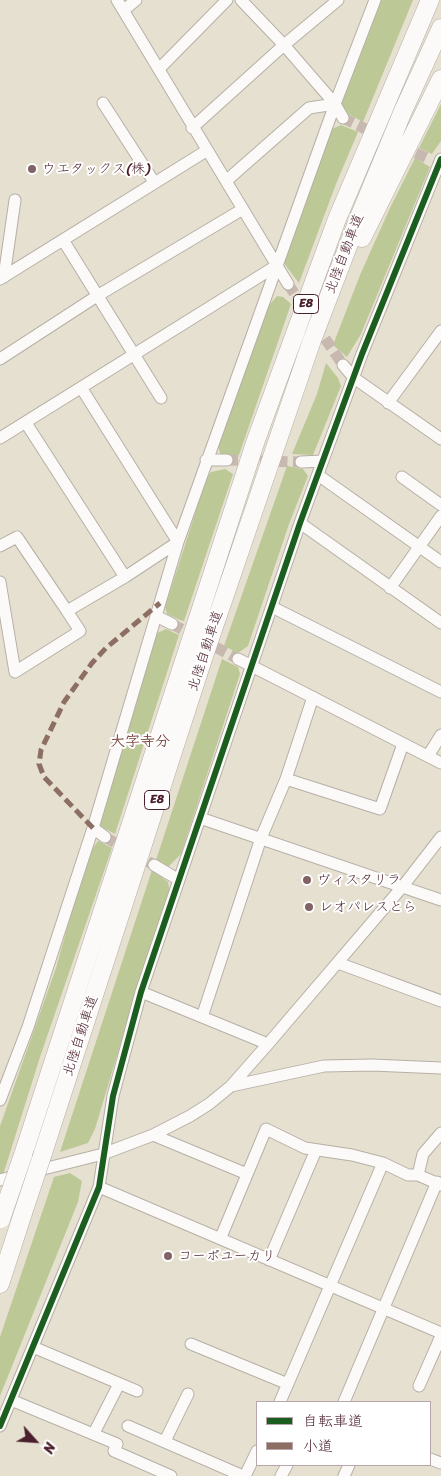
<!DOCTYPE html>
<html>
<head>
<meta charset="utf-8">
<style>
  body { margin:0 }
  #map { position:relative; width:441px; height:1476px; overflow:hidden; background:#e6e0d0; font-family:Sriracha,"Klee One",sans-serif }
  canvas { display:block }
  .legend { position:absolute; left:256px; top:1401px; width:175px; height:65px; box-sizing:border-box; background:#fff; border:1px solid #b7a5aa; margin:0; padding:6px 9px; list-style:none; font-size:15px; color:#4a1f2b }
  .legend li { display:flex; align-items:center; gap:10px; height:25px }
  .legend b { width:25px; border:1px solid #b7a5aa }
  .north { position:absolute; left:10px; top:1416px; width:50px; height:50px; -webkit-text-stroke:4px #fff; paint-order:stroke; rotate:116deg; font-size:14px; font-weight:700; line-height:20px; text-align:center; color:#4a1f2b }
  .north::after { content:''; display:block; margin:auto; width:18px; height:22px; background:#4a1f2b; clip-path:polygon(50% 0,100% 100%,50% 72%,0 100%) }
</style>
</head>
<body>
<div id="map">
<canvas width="441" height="1476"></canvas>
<ul class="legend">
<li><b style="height:6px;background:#1b5e20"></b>自転車道</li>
<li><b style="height:6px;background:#8d6e63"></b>小道</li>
</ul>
<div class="north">N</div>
</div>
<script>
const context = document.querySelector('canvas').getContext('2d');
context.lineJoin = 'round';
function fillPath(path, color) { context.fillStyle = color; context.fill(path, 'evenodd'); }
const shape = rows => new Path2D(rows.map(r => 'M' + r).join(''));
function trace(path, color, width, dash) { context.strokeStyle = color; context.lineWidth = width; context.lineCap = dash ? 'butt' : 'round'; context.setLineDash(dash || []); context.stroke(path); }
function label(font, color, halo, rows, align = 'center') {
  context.font = font + ' Sriracha,"Klee One",sans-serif'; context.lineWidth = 4; context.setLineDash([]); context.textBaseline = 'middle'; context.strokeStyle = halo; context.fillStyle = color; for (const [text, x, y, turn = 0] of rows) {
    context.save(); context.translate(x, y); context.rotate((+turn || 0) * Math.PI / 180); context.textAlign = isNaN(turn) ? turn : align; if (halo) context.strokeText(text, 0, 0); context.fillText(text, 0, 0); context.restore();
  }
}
fillPath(shape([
  [380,0,413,0,363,122,347,113,341,102],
  [441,104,441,141,432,154,419,148],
  [341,125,358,132,336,184,299,283,280,258,327,131],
  [415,158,430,167,361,334,347,357,333,345,360,275,390,208],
  [277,296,283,297,291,304,239,455,221,456,217,444,265,310],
  [326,363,338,378,341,386,313,455,292,454,317,394],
  [287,466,303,469,308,476,289,524,248,646,238,653,224,646],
  [225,469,233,474,184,621,180,620,167,614,165,607,206,480,211,472],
  [166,629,179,635,115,834,98,825,155,634],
  [222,659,238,667,240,674,181,854,167,868,156,860],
  [98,841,112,848,40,1057,3,1175,0,1174,0,1126,56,968,87,856],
  [152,870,168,882,170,892,133,1002,95,1129,88,1143,60,1152],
  [70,1173,82,1181,78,1202,0,1396,0,1337,54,1177]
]), '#bcc997');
trace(shape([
  [343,118,380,136],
  [401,146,429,159],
  [288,284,343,365],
  [227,460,301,462],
  [172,624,238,659],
  [105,837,154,865]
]), '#c7b9af', 11, [11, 5.5]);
const minor = shape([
  [117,0,288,284],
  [241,0,284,45,335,104,343,118],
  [124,10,136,0],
  [159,69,227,0],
  [103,103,154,182],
  [192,128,284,45,338,0],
  [226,181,309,108,335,104],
  [63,240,161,398],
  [4,277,15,200],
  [0,279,206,151],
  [0,359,97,296,243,209],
  [343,365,354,378,441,439],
  [82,389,178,542],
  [388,403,441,331],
  [26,423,125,577],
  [0,438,276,266],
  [206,460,227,460],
  [301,462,323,461],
  [318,475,441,562],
  [402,477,441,505],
  [300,523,441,623],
  [0,546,17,537,67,611],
  [0,582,15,672,80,631,67,611,125,577,178,542],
  [390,588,441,516],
  [272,607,441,692],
  [156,616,172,624],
  [238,659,441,763],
  [428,756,441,735],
  [286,779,380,809,403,744],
  [200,818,441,900],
  [93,828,105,837],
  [154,865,179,880],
  [338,963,441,1001],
  [141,992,268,1044],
  [202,1017,261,838,286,779,313,697],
  [231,1086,324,1066,372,1065,441,1068],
  [0,1100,28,1027,93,828,178,542,335,104,375,0],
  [153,1135,247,1174],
  [418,1175,423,1154,441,1133],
  [0,1180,103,1154,153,1135,190,1116,209,1104,231,1086,268,1044,403,886,441,837],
  [99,1187,441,1333],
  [221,1237,266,1129,305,1148,352,1155,383,1163,408,1175,418,1175,441,1185],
  [269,1260,316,1150],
  [191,1344,288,1384],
  [33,1347,137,1391],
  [419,1386,441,1336],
  [11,1400,117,1444,114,1451,171,1476],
  [280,1402,383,1163],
  [344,1402,437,1182],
  [0,1426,99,1187,113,1096,141,992,300,523,362,354,441,159],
  [128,1426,243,1476],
  [94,1433,119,1384],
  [165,1441,188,1394],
  [430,1459,441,1463],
  [245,1476,257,1451],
  [281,1476,287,1465],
  [344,1476,349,1465]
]);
const highway = shape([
  [362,238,441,79],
  [43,1153,203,659,312,340,360,215,403,111,441,28],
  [23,1155,256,440,337,219,430,0],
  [0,1284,23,1213]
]);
trace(minor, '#b7afa6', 13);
trace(highway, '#b7afa6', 19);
trace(minor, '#fbfaf8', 11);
trace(highway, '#fbfaf8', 18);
const highwayBridge = shape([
  [23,1213,43,1153],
  [1,1219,23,1155]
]);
trace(highwayBridge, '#b7afa6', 19, []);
trace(highwayBridge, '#fbfaf8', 18);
trace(shape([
  [93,828,44,777,39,764,41,750,64,702,92,663,106,648,160,603]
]), '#8d6e63', 5, [10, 5]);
trace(shape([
  [0,1426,99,1187,113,1096,141,992,300,523,362,354,441,159]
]), '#1b5e20', 6);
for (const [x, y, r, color] of [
  [32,169,5,"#816365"],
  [307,880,5,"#816365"],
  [309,907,5,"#816365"],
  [168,1256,5,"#816365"]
]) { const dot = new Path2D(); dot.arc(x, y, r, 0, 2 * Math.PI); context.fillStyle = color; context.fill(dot); trace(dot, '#fff', 2); }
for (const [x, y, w] of [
  [306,304,25],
  [157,800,25]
]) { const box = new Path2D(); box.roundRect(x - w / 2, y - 9.5, w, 19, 4); context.fillStyle = '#fff'; context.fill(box); trace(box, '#4a1f2b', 1); }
label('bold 12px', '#4a1f2b', null, [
  ["E8",306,304],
  ["E8",157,800]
]);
label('14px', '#4a1f2b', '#fff', [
  ["ウエタックス(株)",42,169],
  ["ヴィスタリラ",317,880],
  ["レオパレスとら",319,907],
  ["コーポユーカリ",178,1256]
], 'left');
label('14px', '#4a1f2b', '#fff', [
  ["北陸自動車道",345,254,-69],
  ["北陸自動車道",206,651,-72],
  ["北陸自動車道",81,1036,-72]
]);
label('bold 15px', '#7b493f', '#fff', [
  ["大字寺分",140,742]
]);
</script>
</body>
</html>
